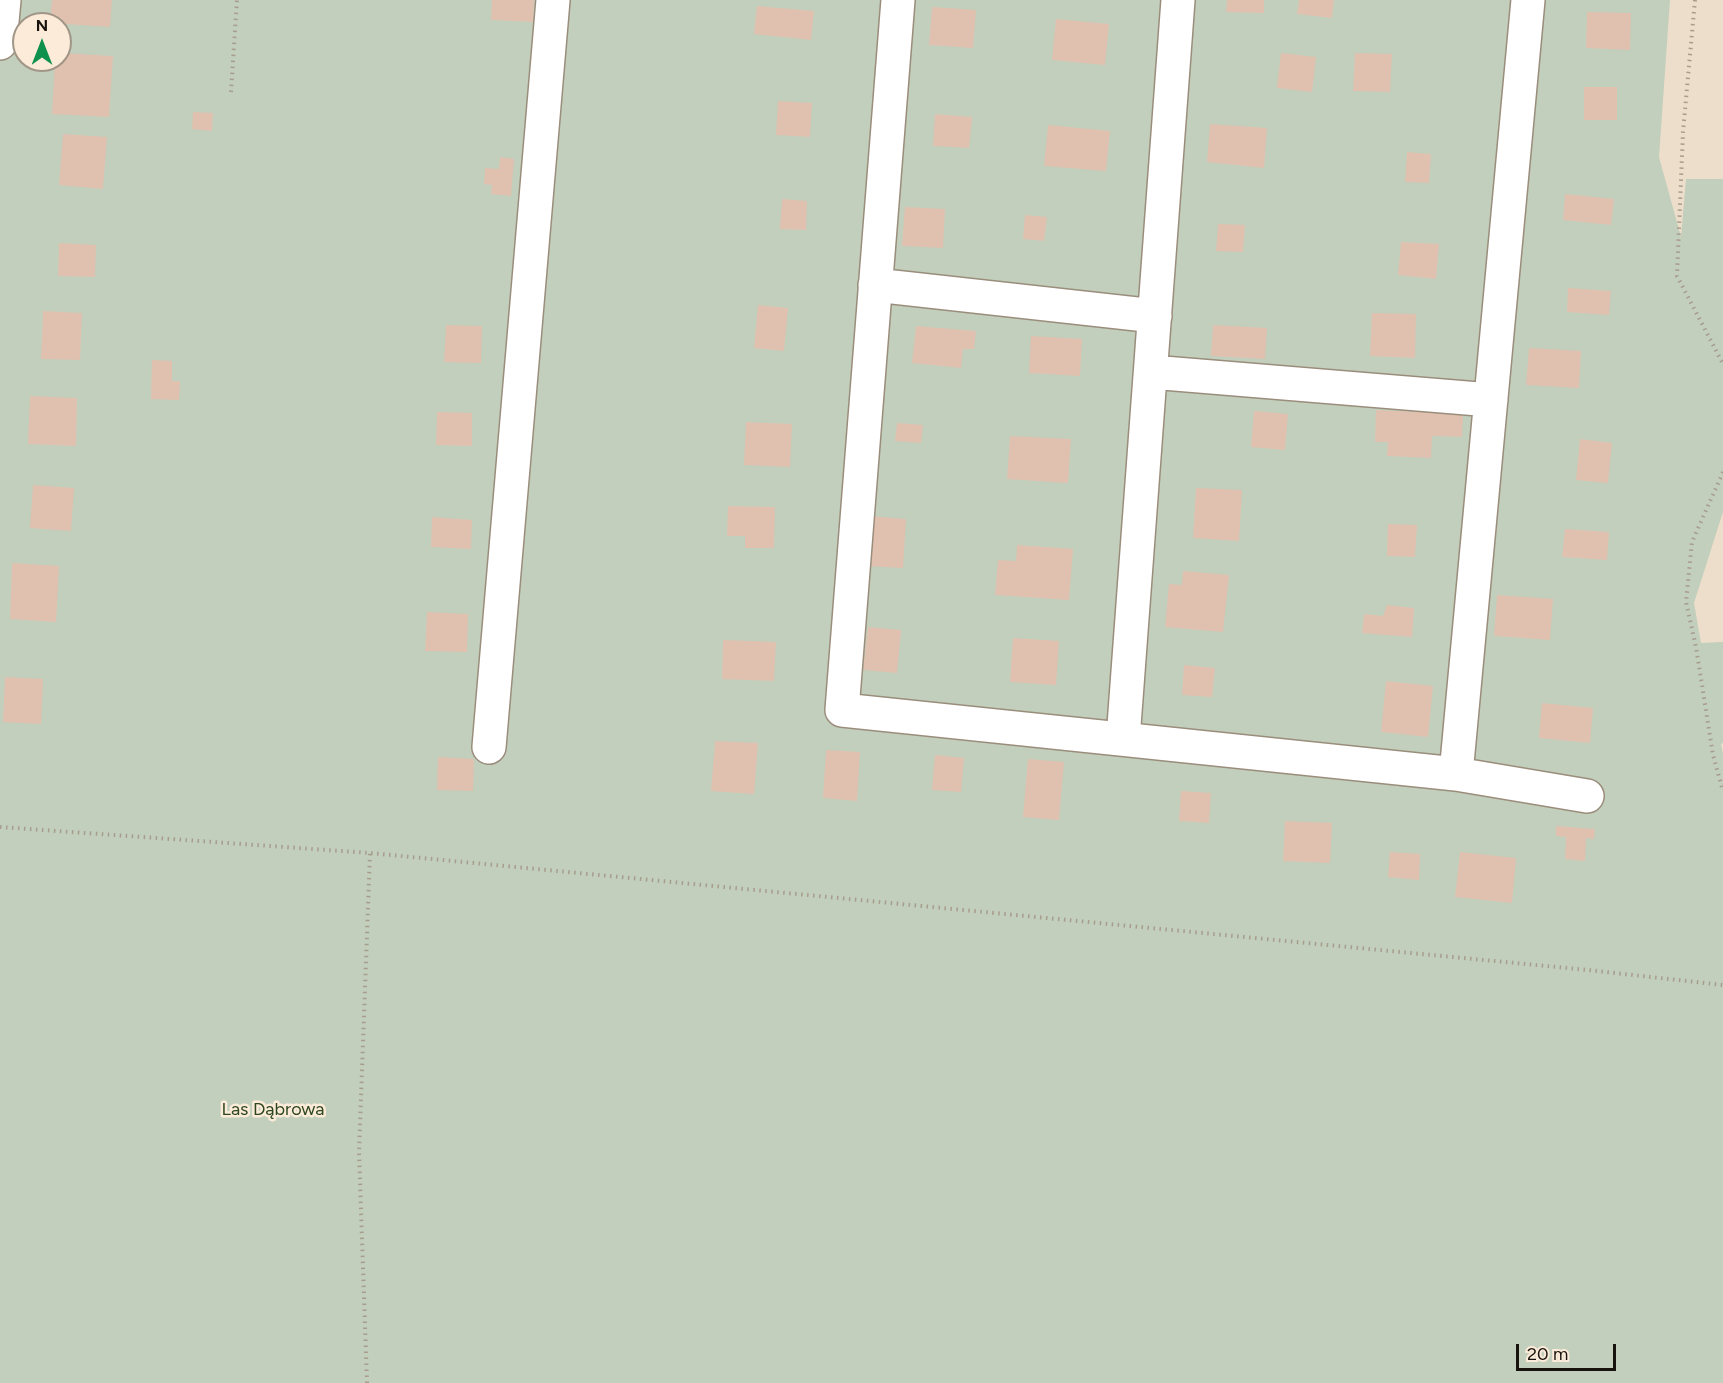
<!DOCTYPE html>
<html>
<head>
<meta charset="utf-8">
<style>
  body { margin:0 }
  #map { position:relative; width:1723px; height:1383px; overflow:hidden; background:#eddecb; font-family:Figtree,sans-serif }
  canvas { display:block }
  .north { position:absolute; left:12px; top:12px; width:60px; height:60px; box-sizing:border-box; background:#fbebd8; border:2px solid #a09586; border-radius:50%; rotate:0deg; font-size:16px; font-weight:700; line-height:24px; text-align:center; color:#18130c }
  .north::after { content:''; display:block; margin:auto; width:21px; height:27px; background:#0f914e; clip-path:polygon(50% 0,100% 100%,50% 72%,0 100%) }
  .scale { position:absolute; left:1516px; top:1344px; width:100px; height:27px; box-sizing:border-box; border:3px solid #18130c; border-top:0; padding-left:8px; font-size:18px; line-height:21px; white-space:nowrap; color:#18130c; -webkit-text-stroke:4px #fbebd8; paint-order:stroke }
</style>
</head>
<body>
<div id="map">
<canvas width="1723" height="1383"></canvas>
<div class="north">N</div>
<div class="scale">20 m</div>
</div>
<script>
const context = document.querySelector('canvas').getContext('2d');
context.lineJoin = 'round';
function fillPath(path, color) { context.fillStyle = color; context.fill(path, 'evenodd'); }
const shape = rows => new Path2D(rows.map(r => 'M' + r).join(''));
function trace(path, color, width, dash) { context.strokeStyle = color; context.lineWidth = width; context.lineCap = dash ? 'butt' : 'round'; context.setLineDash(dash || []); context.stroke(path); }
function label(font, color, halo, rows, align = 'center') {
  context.font = font + ' Figtree,sans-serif'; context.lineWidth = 5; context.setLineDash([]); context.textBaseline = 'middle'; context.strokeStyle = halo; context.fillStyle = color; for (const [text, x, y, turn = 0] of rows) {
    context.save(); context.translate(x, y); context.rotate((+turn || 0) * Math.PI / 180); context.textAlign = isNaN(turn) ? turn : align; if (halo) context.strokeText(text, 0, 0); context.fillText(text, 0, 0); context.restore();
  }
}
fillPath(shape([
  [0,0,1670,0,1659,157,1681,237,1686,179,1723,179,1723,512,1694,603,1701,643,1723,642,1723,743,1721,744,1723,754,1723,1383,0,1383],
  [24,24,60,24,60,60,24,60]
]), '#c1cfbc');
fillPath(shape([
  [52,0,112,0,110,27,50,23],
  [492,0,534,0,533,22,491,20],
  [1227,0,1264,0,1264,13,1226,12],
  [1299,0,1334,0,1332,18,1297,14],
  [757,6,814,11,811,40,754,34],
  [932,7,976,10,973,48,929,45],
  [1587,12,1631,13,1630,50,1586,48],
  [1056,19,1109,24,1105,65,1052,60],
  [60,53,113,56,109,117,52,114,55,60,60,60],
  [1281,53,1316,57,1312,92,1277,88],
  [1355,53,1392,54,1390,92,1353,91],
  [1584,87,1617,87,1617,120,1584,120],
  [778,101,812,103,810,137,776,135],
  [193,112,213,113,212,131,192,129],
  [935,114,972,117,969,148,933,146],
  [1210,124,1267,128,1264,168,1207,162],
  [1048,125,1110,131,1106,171,1044,166],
  [63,134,107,137,103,189,59,185],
  [1407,152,1431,154,1429,183,1405,182],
  [500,157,514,159,511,196,491,194,492,185,484,184,485,168,499,169],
  [1565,194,1614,199,1611,225,1563,220],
  [782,199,807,201,806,230,780,229],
  [905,207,945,209,943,248,902,246],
  [1025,215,1047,217,1044,241,1023,239],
  [1218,224,1245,225,1243,252,1216,251],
  [1401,242,1439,244,1436,279,1398,275],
  [59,243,96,245,95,277,58,276],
  [1568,288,1611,291,1609,315,1567,312],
  [758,305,788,308,784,351,754,348],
  [43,311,82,313,80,360,41,359],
  [1372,313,1416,314,1415,358,1370,356],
  [446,325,482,326,481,363,444,362],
  [1213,325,1267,328,1265,359,1211,356],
  [916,326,976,331,974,349,963,349,961,368,912,363],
  [1031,336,1082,339,1080,376,1029,373],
  [1529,348,1581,351,1579,388,1526,385],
  [152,360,172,361,172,381,180,381,179,400,151,399],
  [30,396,77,398,76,446,28,444],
  [1376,410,1463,414,1462,437,1432,436,1431,458,1387,456,1388,442,1375,442],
  [1254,411,1288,414,1285,450,1251,447],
  [437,412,472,413,472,446,436,445],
  [746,422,792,424,790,467,744,465],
  [897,423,923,425,921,443,895,441],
  [1010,436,1071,439,1068,483,1007,479],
  [1580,439,1612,443,1608,483,1576,480],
  [33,485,74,488,71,531,30,528],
  [1196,488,1242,490,1239,541,1193,538],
  [728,506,775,507,774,548,745,548,745,536,727,536],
  [870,516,906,519,903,568,867,566],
  [432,517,472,520,471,549,431,547],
  [1388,524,1417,525,1415,557,1387,556],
  [1565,529,1609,532,1607,560,1562,557],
  [1017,545,1073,549,1069,600,995,595,998,560,1016,561],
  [12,563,59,566,56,622,10,619],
  [1183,571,1229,575,1223,632,1165,627,1169,584,1182,585],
  [1497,595,1553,599,1550,640,1494,636],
  [1387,605,1414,608,1412,637,1362,633,1364,614,1383,616],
  [427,612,468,614,467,652,425,651],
  [868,627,901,630,897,673,863,670],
  [1013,638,1059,641,1056,685,1010,682],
  [723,640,776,642,774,681,722,679],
  [1184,665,1215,668,1212,697,1182,695],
  [5,677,43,679,41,724,3,722],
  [1386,681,1433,686,1428,737,1381,732],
  [1542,703,1593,708,1590,743,1539,738],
  [715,741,758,743,754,794,711,791],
  [826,750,860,752,857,801,823,798],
  [935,755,964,758,961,792,932,790],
  [438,757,474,759,473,791,437,790],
  [1028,759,1064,762,1059,820,1023,817],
  [1181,791,1211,793,1209,823,1179,821],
  [1285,821,1332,823,1330,863,1283,861],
  [1556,826,1595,829,1594,839,1586,838,1585,861,1565,859,1566,837,1556,836],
  [1390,852,1420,854,1419,880,1388,877],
  [1460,852,1516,858,1512,903,1455,897]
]), '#e0c1b0');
const minor = shape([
  [898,0,842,710,1456,774,1587,796],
  [0,43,4,0],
  [875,285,1155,316],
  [1151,372,1491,400],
  [1123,739,1178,0],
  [489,747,553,0],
  [1456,774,1528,0]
]);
trace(minor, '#9b8d7c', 36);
trace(shape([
  [1695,0,1683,132,1677,276,1723,364],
  [231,92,237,0],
  [1723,472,1692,542,1686,602,1696,647,1713,755,1723,791],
  [0,827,370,853,1588,970,1723,985],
  [367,1383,359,1152,370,853]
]), '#a89c8d', 4, [1.5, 4.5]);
trace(minor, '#fff', 33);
label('18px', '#2c471f', '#fbebd8', [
  ["Las Dąbrowa",273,1110]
]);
</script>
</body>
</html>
